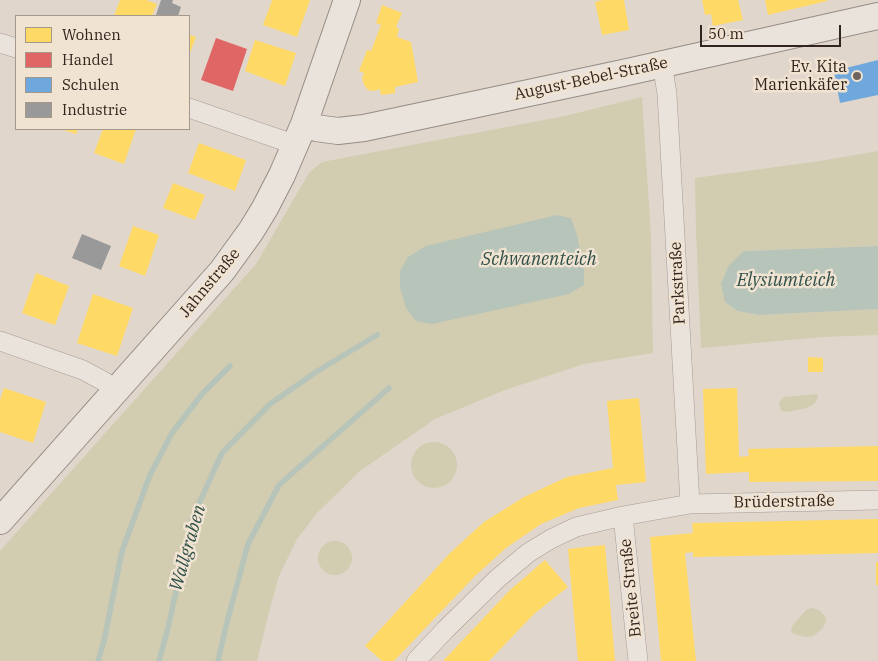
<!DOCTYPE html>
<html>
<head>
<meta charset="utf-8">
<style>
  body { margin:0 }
  #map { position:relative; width:878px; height:661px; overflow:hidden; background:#e1d6cb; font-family:"IBM Plex Serif",serif }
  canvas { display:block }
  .legend { position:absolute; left:15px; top:15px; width:175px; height:115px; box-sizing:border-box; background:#f1e3d2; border:1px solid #a5978a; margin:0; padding:6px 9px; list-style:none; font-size:15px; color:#32251e }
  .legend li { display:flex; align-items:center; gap:10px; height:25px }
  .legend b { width:25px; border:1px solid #a5978a }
  .scale { position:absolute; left:700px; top:25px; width:141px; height:22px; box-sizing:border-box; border:2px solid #32251e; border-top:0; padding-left:6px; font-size:15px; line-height:18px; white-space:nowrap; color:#32251e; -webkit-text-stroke:4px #f1e3d2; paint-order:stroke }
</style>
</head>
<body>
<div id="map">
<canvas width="878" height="661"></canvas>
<ul class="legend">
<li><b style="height:14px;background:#ffd966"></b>Wohnen</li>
<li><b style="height:14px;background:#e06666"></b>Handel</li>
<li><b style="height:14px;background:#6fa8dc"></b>Schulen</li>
<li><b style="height:14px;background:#999"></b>Industrie</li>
</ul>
<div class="scale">50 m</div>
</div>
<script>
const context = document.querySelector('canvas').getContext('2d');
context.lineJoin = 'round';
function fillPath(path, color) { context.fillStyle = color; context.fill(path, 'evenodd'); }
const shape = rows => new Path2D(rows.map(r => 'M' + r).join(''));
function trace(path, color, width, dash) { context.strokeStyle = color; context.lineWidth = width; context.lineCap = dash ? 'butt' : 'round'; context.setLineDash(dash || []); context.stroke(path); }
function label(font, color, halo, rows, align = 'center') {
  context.font = font + ' "IBM Plex Serif",serif'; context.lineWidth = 5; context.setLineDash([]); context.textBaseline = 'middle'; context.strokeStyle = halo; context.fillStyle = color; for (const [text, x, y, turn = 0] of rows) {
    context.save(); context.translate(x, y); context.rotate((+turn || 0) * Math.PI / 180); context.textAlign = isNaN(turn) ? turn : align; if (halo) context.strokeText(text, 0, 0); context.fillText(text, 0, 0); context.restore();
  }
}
fillPath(shape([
  [642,97,651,236,653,353,584,364,505,390,435,419,360,471,318,512,297,539,279,576,269,612,257,661,0,661,0,551,256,264,309,173,322,162,565,116],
  [878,151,878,246,744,251,725,302,737,311,759,315,878,309,878,335,822,337,701,348,696,231,695,178,820,161],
  [817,394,818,398,814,404,807,408,787,412,782,411,780,408,779,402,784,397],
  '411 465a23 23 0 1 1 46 0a23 23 0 1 1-46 0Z',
  '318 558a17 17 0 1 1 34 0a17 17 0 1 1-34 0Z',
  [812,608,819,610,825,616,826,619,825,624,821,630,813,636,805,637,794,634,791,632,792,626,806,610]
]), '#d2ccb0');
fillPath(shape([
  [557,215,571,218,577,235,584,270,584,285,569,294,432,324,416,321,406,308,400,288,400,271,408,257,426,246],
  [878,246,878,309,759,315,737,311,725,302,721,284,729,265,744,251]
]), '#b7c4b9');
fillPath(shape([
  [120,0,146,0,157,4,152,16,114,16],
  [272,0,310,0,297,37,263,25],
  [603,0,624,0,629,30,602,35,595,2],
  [702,0,738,0,743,20,713,26,711,14,705,15],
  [765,0,827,0,827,1,768,15],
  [382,5,402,13,396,27,399,29,397,37,411,42,418,82,395,87,395,93,381,95,380,89,374,91,368,90,364,85,362,78,364,73,359,71,367,50,371,51,381,25,376,23],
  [189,35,196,37,189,56],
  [255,40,296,53,285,86,245,71],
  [61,129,78,129,76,134],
  [103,129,136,129,124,164,94,153],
  [199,143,246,160,235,191,188,173],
  [173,183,205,195,195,220,163,208],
  [133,226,159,235,145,276,119,266],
  [36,273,69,286,55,325,22,313],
  [93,294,133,308,117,356,77,343],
  [808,357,823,358,823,372,808,372],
  [4,388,46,402,33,443,0,432,0,400],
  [737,388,739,457,749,456,748,449,878,446,878,481,749,482,749,472,706,474,703,389],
  [639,398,646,482,616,485,618,500,579,508,541,524,506,548,475,576,394,661,382,661,365,646,450,553,484,522,524,497,567,477,613,468,607,401],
  [878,519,878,553,693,557,693,552,685,553,696,661,661,661,650,537,693,533,692,523],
  [605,545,615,661,578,661,568,549],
  [545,560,568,587,534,614,489,661,443,661,510,590],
  [876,562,878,562,878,585,876,585]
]), '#ffd966');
fillPath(shape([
  [216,38,247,49,233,91,201,80]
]), '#e06666');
fillPath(shape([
  [878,60,878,95,840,103,834,71]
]), '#6fa8dc');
fillPath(shape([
  [161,0,173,0,172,3,181,7,178,16,160,16,156,15],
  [82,234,111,246,101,270,72,258]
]), '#999');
trace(shape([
  [98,661,104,641,122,551,150,475,172,433,202,394,230,366],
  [159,661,168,628,192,519,222,453,270,404,316,372,377,335],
  [218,661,227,622,248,544,279,485,389,388]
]), '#b7c4b9', 5.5);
const minor = shape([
  [0,43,16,48],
  [662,63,667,94,690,504],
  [189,108,296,145],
  [0,341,83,370,105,382,116,391],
  [623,516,638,661],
  [416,661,445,630,497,579,528,553,551,539,576,527,623,516,690,504,878,500]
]);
const secondary = shape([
  [304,124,316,128,338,131,364,128,623,73,878,16],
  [0,521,222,271,251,231,265,208,282,175,304,124,347,0]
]);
trace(minor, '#a69c95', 20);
trace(secondary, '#958c85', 28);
trace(minor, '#e9e3dc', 19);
trace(secondary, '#e9e3dc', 26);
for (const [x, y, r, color] of [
  [857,76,5,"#6f635b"]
]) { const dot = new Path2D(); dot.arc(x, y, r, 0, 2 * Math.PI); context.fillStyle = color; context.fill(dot); trace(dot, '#f1e3d2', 2); }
label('16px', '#32251e', '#f1e3d2', [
  ["Ev. Kita",847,67],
  ["Marienkäfer",847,85]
], 'right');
label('16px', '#32251e', '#f1e3d2', [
  ["August-Bebel-Straße",591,79,-12],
  ["Jahnstraße",210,283,-50],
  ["Parkstraße",678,283,-93],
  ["Brüderstraße",784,502,-1],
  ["Breite Straße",631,588,-96]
]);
label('italic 18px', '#2f5149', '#f1e3d2', [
  ["Schwanenteich",539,260],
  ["Elysiumteich",786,281],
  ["Wallgraben",188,548,-74]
]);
</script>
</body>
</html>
